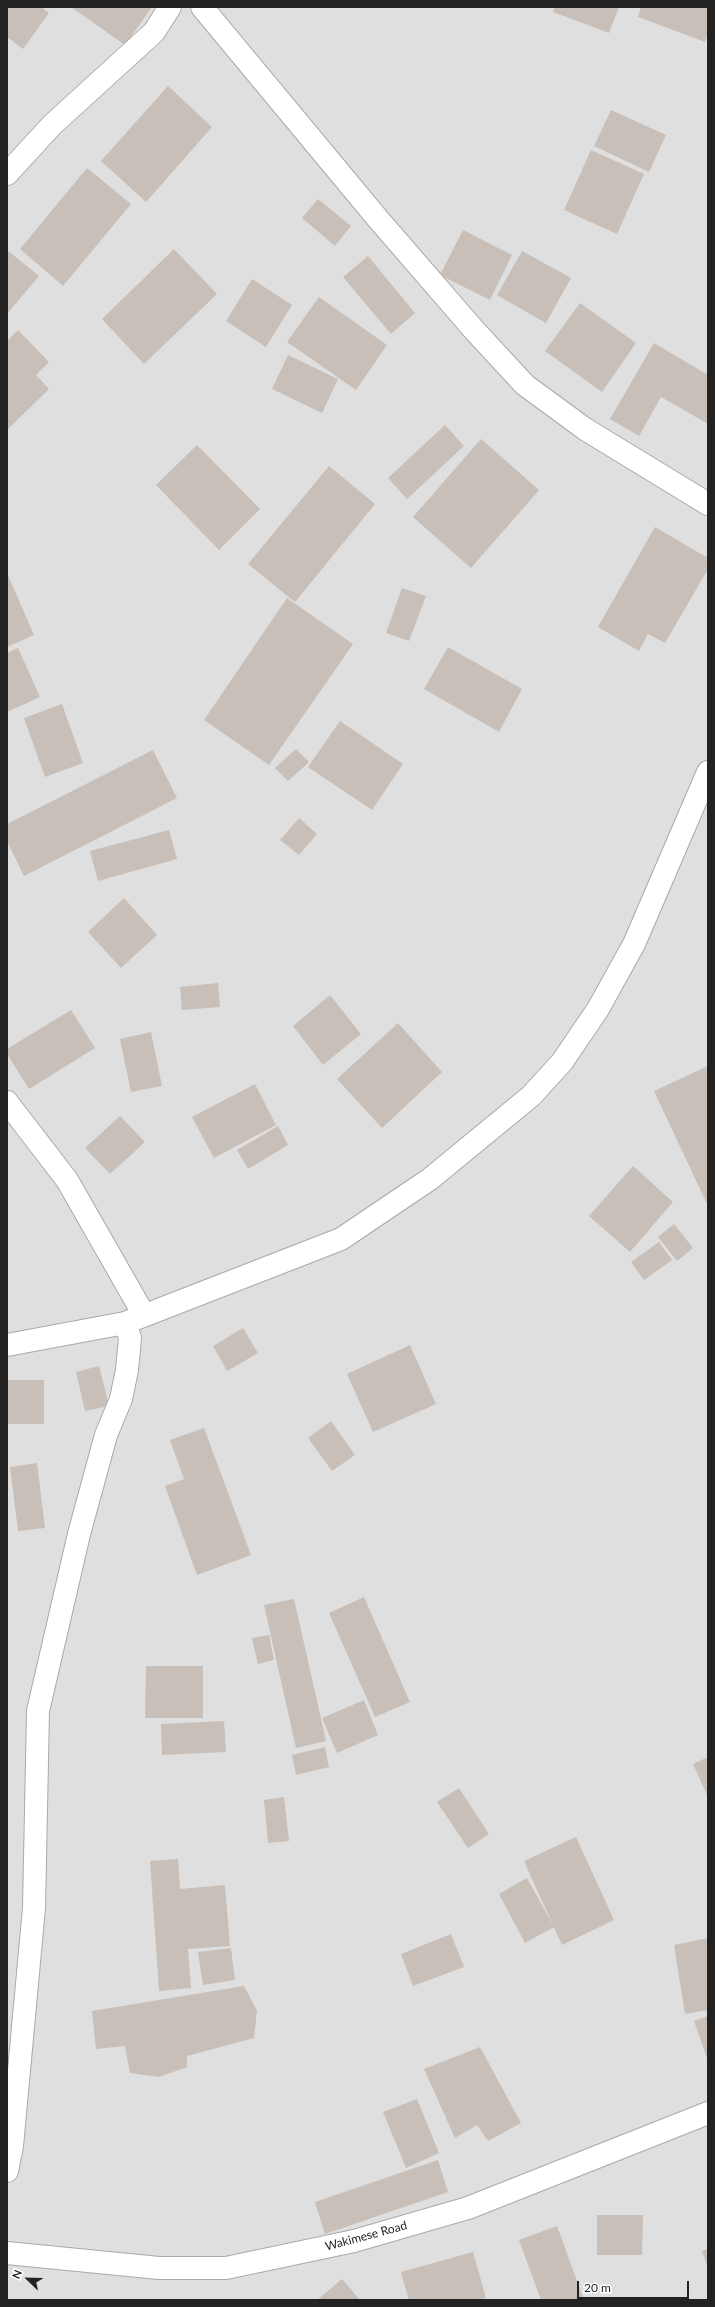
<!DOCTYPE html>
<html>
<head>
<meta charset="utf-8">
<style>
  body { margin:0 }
  #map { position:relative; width:715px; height:2307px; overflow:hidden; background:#f2efe9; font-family:Lato,sans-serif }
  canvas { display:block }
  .frame { position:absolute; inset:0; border:8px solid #222; pointer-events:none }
  .north { position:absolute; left:8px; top:2259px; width:40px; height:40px; -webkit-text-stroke:3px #fff; paint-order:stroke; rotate:293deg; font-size:11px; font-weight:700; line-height:16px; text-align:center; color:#222 }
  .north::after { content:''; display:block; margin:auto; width:14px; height:18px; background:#222; clip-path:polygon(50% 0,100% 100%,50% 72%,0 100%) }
  .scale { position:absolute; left:577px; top:2281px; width:112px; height:18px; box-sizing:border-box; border:2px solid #222; border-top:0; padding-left:5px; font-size:12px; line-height:14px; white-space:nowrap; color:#222; -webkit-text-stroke:3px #fff; paint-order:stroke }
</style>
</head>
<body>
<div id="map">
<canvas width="715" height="2307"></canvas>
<div class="frame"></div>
<div class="north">N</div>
<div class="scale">20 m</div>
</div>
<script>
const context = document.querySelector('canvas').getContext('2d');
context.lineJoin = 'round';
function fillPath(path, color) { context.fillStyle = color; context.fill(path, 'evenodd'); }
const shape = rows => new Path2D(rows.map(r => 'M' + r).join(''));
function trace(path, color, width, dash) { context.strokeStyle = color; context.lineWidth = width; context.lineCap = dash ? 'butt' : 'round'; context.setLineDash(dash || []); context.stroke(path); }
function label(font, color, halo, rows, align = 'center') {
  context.font = font + ' Lato,sans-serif'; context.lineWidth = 4; context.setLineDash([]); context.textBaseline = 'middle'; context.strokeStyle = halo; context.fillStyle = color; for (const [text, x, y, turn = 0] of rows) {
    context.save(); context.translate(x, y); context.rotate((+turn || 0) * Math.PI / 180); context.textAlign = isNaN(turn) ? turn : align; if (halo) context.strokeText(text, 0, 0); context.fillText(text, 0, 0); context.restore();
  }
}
fillPath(shape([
  [7,7,708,7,708,2300,7,2300]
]), '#e0dfdf');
fillPath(shape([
  [7,7,41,7,49,13,23,49,7,37],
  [71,7,152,7,125,45],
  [555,7,619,7,609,33,553,12],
  [641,7,708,7,708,34,705,42,638,17],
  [168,86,212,127,146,202,101,161],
  [611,110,666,135,649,172,594,146],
  [591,150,644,174,617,234,564,210],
  [87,168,131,204,63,286,20,249],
  [318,199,351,226,335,246,302,218],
  [463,230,512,255,490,300,440,275],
  [174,249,217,294,144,364,102,319],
  [7,250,39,276,7,314],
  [522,251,571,278,546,323,497,295],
  [368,256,415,313,391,334,343,277],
  [252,279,292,305,266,347,226,321],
  [319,297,387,345,356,390,287,342],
  [580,303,636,343,602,392,545,351],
  [18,330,49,362,36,375,49,389,7,430,7,341],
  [654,343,708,375,708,424,661,397,639,436,610,419],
  [288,355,338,379,322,413,272,389],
  [445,425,464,446,407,499,388,478],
  [481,439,539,490,471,568,413,517],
  [197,445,260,509,219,550,156,485],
  [329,466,375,504,295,602,248,564],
  [655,527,708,558,708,569,665,643,648,634,639,651,598,627],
  [7,573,34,635,7,647],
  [402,588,426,596,409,641,386,633],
  [287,598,353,644,269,765,204,720],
  [448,647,522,689,499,732,424,689],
  [18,648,40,697,7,712,7,653],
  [62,704,83,763,45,777,24,718],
  [340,721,403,764,372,810,308,767],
  [296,749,309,762,288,781,275,768],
  [153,750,177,798,24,876,7,841,7,824],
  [299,818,317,834,299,855,280,840],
  [169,830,177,859,98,881,90,851],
  [124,898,157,935,121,968,88,932],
  [218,983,220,1007,182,1010,180,987],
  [330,995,361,1034,323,1065,293,1026],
  [71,1010,95,1048,29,1089,7,1054,7,1049],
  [398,1023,442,1072,382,1128,337,1079],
  [151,1032,162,1086,131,1092,120,1039],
  [708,1066,708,1206,654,1091],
  [255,1084,276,1125,214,1158,192,1117],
  [120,1116,145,1142,110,1174,85,1148],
  [278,1126,288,1145,248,1169,237,1150],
  [633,1166,673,1202,630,1252,589,1216],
  [674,1224,693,1248,677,1261,658,1237],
  [659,1242,672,1260,644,1280,631,1262],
  [243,1328,258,1353,227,1371,213,1346],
  [410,1345,436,1404,373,1432,347,1374],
  [99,1366,109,1406,85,1411,76,1372],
  [7,1380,44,1380,44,1424,7,1424],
  [331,1421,355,1455,332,1471,308,1438],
  [204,1428,251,1555,197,1575,165,1486,184,1479,170,1440],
  [37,1463,45,1528,18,1531,10,1467],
  [364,1597,410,1702,375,1717,329,1613],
  [294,1599,326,1741,296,1748,264,1605],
  [269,1635,274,1660,258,1664,252,1638],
  [146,1666,203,1666,203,1718,145,1718],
  [364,1700,378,1735,337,1753,322,1718],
  [224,1721,226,1752,162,1755,161,1724],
  [325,1747,329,1767,296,1775,292,1755],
  [708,1757,708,1797,693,1764],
  [459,1788,489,1834,468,1848,437,1802],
  [284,1797,289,1841,268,1843,264,1800],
  [576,1837,614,1920,562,1945,524,1861],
  [178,1859,180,1889,225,1885,230,1946,188,1949,191,1988,159,1991,150,1861],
  [527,1878,554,1927,525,1943,499,1894],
  [451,1934,464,1967,413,1986,401,1954],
  [708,1938,708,2010,685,2014,674,1945],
  [231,1948,235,1980,203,1985,198,1952],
  [244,1986,257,2011,254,2038,187,2056,187,2067,159,2077,130,2073,125,2046,96,2049,92,2011],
  [708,2016,708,2061,694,2021],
  [480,2047,521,2123,488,2141,477,2125,455,2138,424,2069],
  [417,2099,439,2153,406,2168,383,2112],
  [438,2160,448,2192,325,2234,315,2202],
  [597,2215,643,2215,642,2255,597,2255],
  [557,2226,584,2300,541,2300,519,2240],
  [708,2249,708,2268,702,2251],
  [473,2252,486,2298,478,2300,409,2300,401,2272],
  [342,2279,360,2300,317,2300]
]), '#c7bfb8');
const street = shape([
  [202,7,378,219,475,331,525,385,585,429,708,504],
  [7,174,52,125,154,32,170,7],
  [7,1102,67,1180,144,1315],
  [7,1345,125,1323,341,1239,430,1179,531,1096,562,1062,598,1009,634,944,708,772],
  [7,2171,12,2146,34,1908,38,1711,79,1534,106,1435,121,1399,127,1370,130,1338,125,1323],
  [7,2253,159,2268,226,2268,354,2241,468,2208,708,2113]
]);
trace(street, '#a9a9a9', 24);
trace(street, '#fff', 22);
label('12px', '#222', '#fff', [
  ["Wakimese Road",366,2236,-15]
]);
</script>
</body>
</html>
